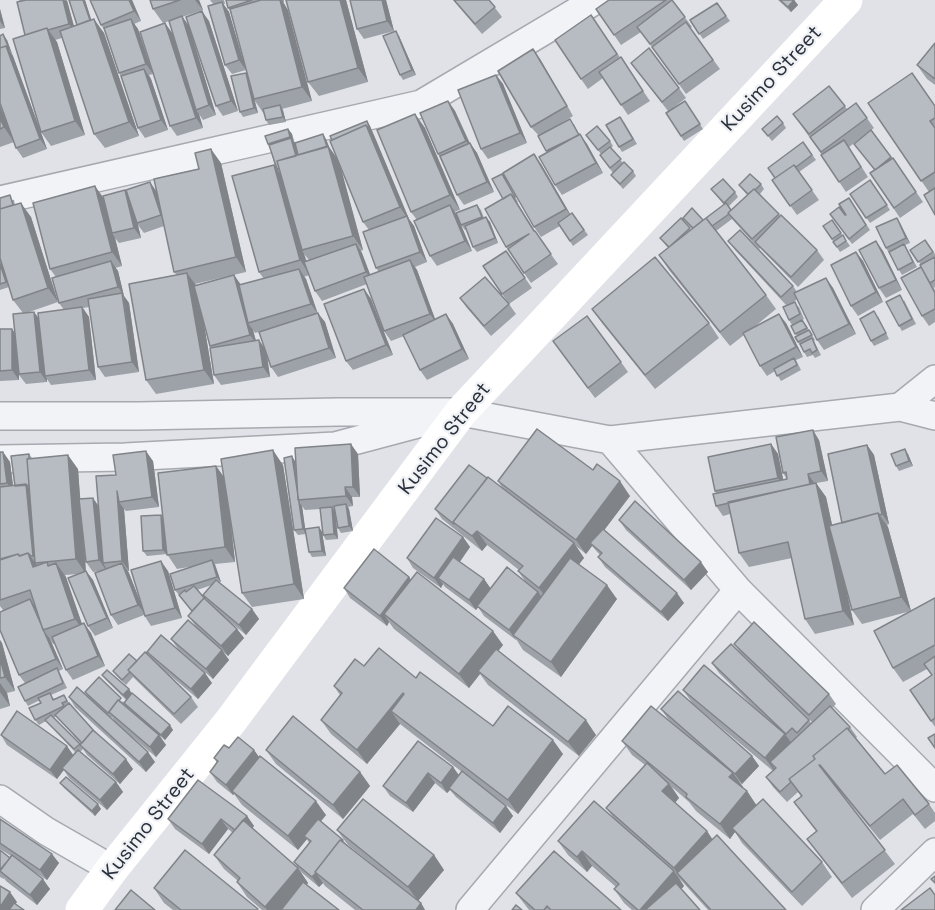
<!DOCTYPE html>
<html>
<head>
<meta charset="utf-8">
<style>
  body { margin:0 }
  canvas { display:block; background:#e0e2e7 }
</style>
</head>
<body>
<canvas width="935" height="910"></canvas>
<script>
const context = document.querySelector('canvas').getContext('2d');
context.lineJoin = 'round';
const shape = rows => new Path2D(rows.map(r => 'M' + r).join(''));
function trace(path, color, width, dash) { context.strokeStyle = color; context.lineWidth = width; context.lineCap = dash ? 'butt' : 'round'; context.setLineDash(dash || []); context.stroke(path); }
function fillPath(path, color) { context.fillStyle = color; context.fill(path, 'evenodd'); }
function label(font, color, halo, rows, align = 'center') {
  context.font = font + ' "Space Grotesk",sans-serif'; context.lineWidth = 4.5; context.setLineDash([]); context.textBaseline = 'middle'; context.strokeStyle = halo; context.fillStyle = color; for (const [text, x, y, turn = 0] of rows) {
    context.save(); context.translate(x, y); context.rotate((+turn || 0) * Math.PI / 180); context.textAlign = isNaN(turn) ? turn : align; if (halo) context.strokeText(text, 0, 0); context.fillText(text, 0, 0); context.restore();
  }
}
const street = shape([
  [0,200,421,104,596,0],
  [900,407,935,379],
  [0,416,139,416,338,412,461,412,610,440,900,407,935,416],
  [610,440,738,590,935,788],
  [0,459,125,457,335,446,425,422],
  [0,799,46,831,112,869],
  [470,910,738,590],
  [875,910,935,852]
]);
trace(street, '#a6a9b0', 30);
trace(street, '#f2f3f6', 27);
trace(shape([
  [82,910,112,869,230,722,461,412,846,0]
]), '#fff', 33);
fillPath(shape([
  [19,0,67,0,74,26,77,25,85,0,91,20,104,33,139,136,105,148,94,134,62,38,55,40,57,42,85,135,51,146,41,132,20,2],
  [90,0,132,0,141,21,134,24,138,29,153,74,149,75,151,79,168,130,145,138,138,128,122,78,119,73,105,31,101,25],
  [150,0,199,0,203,10,182,17,189,26,216,115,203,120,199,114,203,128,177,136,170,126,165,23,172,33,172,20,163,23,153,9],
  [210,0,224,0,225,4,223,4,229,12,246,70,232,74,225,65,214,5],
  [226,0,284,0,284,2,283,2,312,101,282,109,286,122,269,125,266,120,264,114,255,101,258,113,243,117,240,112,247,75,231,11,228,8],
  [346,0,368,82,319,96,308,82],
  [386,0,394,31,364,39,357,29],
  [453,0,489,0,502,17,482,34],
  [609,0,672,0,692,27,690,28,720,69,686,94,641,32,621,45,596,9],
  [778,0,794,0,798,5,791,12],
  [717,3,730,21,703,39,690,20],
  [0,9,5,28,0,29],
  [591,15,650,101,628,115,603,78,588,89,581,79],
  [209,21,238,111,223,116,216,106],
  [399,36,416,75,403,80,400,75],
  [7,40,47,149,23,158,16,148],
  [935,43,935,85,927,79,917,65],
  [540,59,573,116,558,125,574,124,579,134,587,144,603,173,562,195,555,185,547,152,539,136,531,127],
  [631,63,679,88,686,98,673,108,685,101,703,129,684,141,666,113,668,111],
  [496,75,503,84,527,143,488,159,481,149],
  [829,86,847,109,856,103,874,128,849,147,868,177,846,192,821,155,822,155,793,114],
  [448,101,455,111,470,143,477,153,494,192,464,205,457,195,438,154],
  [868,103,935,106,935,215,929,192],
  [0,105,14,142,0,147],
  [415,114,425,128,460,210,454,212,472,251,437,266,430,256,417,220,411,212],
  [367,121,370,126,376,140,409,219,414,226,427,262,415,267,417,270,435,320,446,314,453,324,469,359,427,380,420,370,404,336,391,341,384,331,367,284,322,301,315,291,309,275,304,277,306,279,317,313,325,322,336,358,278,377,271,367,267,354,270,377,221,385,214,375,211,348,210,346,203,319,214,384,156,394,146,380,177,275,174,272,164,226,144,233,138,225,141,238,119,243,115,238,122,266,115,268,118,271,124,296,129,303,139,372,105,377,98,367,89,307,83,308,89,317,96,380,51,385,47,379,47,382,26,384,19,375,19,380,0,381,0,329,15,333,23,313,13,300,9,287,0,290,0,198,14,200,15,205,31,217,58,302,29,312,34,312,38,317,64,310,59,303,56,277,50,269,103,197,125,190,127,194,156,191,199,169,221,163,246,272,195,284,196,285,234,275,241,285,264,279,259,272,275,167,270,146,268,144,288,129,292,134,295,143,326,139,329,147,338,160],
  [339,162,363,222,369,230,376,268,379,272,370,275,361,251,363,250],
  [304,254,309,260,307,261],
  [269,329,265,348,256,341,253,330,255,333],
  [624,122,637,144,622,152,619,147],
  [783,123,786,128,772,141,762,129],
  [871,130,892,158,893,158,923,202,900,218,870,173,875,170],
  [590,140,610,141,613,146,611,148,623,163,633,171,636,176,623,189,611,175,613,173,600,155,601,154],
  [803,142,816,160,799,172,819,200,797,215,772,180,775,178],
  [541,164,570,214,572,213,588,235,573,246,560,226,541,237,534,227],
  [502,174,518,202,517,203,534,231,558,264,531,283,506,247],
  [870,180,890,210,870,223,850,194],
  [761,184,764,189,760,194,780,216,817,250,824,260,798,287,760,248,759,249,732,219,716,231,766,295,776,309,753,328,786,323,803,357,796,360,801,370,781,381,775,371,767,376,760,366,744,335,730,346,669,270,659,255,668,248,660,238,681,218,691,230,692,229,683,218,703,220,724,205,711,189,735,192,738,197,729,206,731,210,747,195,739,185],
  [849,198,870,230,852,244,830,214,846,215],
  [477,205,481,210,484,218,486,217,490,222,498,243,477,252,473,247,466,230,465,230,461,225],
  [897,218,900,223,910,243,905,245,917,267,902,275,886,248],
  [832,220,850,246,840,252,823,226],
  [925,240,935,254,935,287,934,288,932,285,935,290,935,322,929,326,922,316,921,265,910,250],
  [728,241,793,286,797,292,826,278,833,288,856,334,824,350,817,340,797,299,793,303,799,307,804,319,792,325,789,320,787,306,735,250],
  [876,241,883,251,902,290,886,298,879,288],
  [506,251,532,288,509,304,483,266],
  [856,252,863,261,883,302,858,316,851,306],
  [364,289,371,299,393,355,353,370,346,361],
  [460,298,509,304,516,314,491,336,467,308],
  [904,300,916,324,902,331,899,326],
  [592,309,709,323,719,338,655,389,602,323],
  [878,316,889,339,874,346,871,341],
  [806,325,815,340,814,341,821,355,815,358,813,355,807,357,798,342,797,336,791,326],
  [560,351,621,362,628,372,595,398],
  [819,440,828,481,816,483,826,497,832,525,842,523,867,445,874,455,889,524,887,525,888,527,911,611,862,624,852,610,843,578,854,625,815,634,805,619,792,558,749,567,739,553,730,514,723,516,716,506,716,493,715,491,771,444,778,454,783,480,787,479,783,473],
  [0,452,3,452,10,462,13,486,15,486,29,454,32,458,78,469,80,499,98,505,116,475,153,461,159,507,126,511,124,509,129,571,128,571,142,606,168,571,182,618,151,626,144,615,118,625,111,615,101,571,93,572,86,562,85,552,86,571,93,580,113,628,95,636,88,626,78,574,65,575,82,624,91,633,105,666,73,680,66,670,55,644,53,644,50,639,63,669,59,671,67,688,51,695,54,699,64,695,69,703,95,732,133,769,120,784,87,755,83,749,80,752,116,782,123,792,107,810,69,778,64,770,57,779,7,745,1,735,73,755,75,752,46,721,39,725,35,720,41,703,40,700,28,706,25,701,25,683,19,675,3,610,0,606],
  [56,716,81,744,80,745,54,718],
  [358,454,360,497,352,497,353,506,348,507,349,509,353,531,341,533,338,528,336,516,338,539,326,540,323,535,320,509,305,510,302,506,305,529,319,527,322,532,326,556,312,557,309,552,306,534,298,535,294,530,295,461],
  [908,454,913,466,899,471,896,466],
  [283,465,304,599,252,607,242,593,232,532,235,562,215,564,221,582,219,582,252,609,259,619,246,635,216,610,237,629,244,638,228,656,223,652,229,660,213,679,178,649,171,639,195,625,188,616,192,611,175,590,189,567,177,569,167,554,147,556,143,551,163,517,216,466,223,476],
  [212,585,203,595,210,604,197,590],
  [593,470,630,496,604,530,684,603,668,621,605,567,598,557,600,555,592,546,586,554,576,546,584,558,579,564,617,599,561,677,523,650,516,639,516,640,484,616,478,607,476,610,445,587,443,584,441,588,413,568,407,558,463,537,470,547,460,562,484,579,491,589,525,581,518,571,519,570,487,545,482,551,442,519,435,509,487,478,503,489,498,481],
  [619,520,708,572,691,590,626,530],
  [409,577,411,580,503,645,498,651,596,735,579,756,488,685,480,674,469,688,394,629,389,622,387,626,350,598,344,588],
  [935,598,935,727,910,690,932,675,927,669,903,682,893,668],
  [0,640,2,643,15,691,7,693,10,706,0,709],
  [734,644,829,694,836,704,832,708,850,727,857,737,856,738,885,774,929,804,935,813,935,821,925,829,913,814,880,840,830,779,895,864,852,898,807,839,816,831,794,802,801,796,798,792,787,802,773,787,766,777,773,771,693,704,683,690,761,714,719,673,712,663,809,720,811,723,812,722,741,653],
  [147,652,212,683,198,699,159,666,191,697,198,707,181,724,133,677,126,685,117,676,113,671,137,661,153,660],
  [364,666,416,678,493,726,563,754,518,814,479,785,506,806,513,816,500,833,456,797,450,790,447,793,435,783,413,812,390,796,383,786,453,767,459,775,462,772,400,724,367,764,331,734,321,720,340,695,334,686],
  [102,675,129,689,132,694,173,730,165,740,160,736,166,745,156,757,115,722,112,717,111,718,88,697,85,692,124,702,126,700,106,680],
  [69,697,155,762,146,772,75,707],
  [661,709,752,756,759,766,742,784,739,781,743,787,742,788,747,791,756,805,822,862,832,877,802,906,742,843,735,832,730,839,696,811,689,802,672,787,679,798,675,803,707,831,712,840,786,910,708,910,679,878,684,886,681,889,700,910,632,910,624,903,614,889,616,887,592,866,587,872,568,855,558,841,613,817,606,808,645,765,632,755,622,741,682,731,668,719],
  [229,748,254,750,259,757,326,815,321,821,343,840,347,845,421,903,425,910,355,910,325,886,323,883,319,887,301,872,294,862,309,843,307,839,298,850,242,805,234,794,233,795,217,782,210,772,217,763,214,758],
  [266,750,360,772,370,786,343,819,276,764],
  [60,783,101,809,95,816,64,788],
  [247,816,254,826,252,828,298,868,308,883,307,885,339,910,262,910,247,897,237,882,238,881,224,869,214,855,233,833,228,829,209,854,175,829,168,819],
  [0,819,59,863,47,880,33,871,50,889,37,905,6,881,4,878,4,879,0,877,0,850,10,858,11,856,0,849],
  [337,830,434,855,444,870,418,901,348,845],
  [154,888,259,910,173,910,164,903],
  [516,893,621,910,529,910]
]), '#9da2a8');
fillPath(shape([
  [63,0,67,1,76,34,69,24],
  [83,0,85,0,95,31,92,26],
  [129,0,132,0,141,21,134,11],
  [195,0,199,0,203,10],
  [280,0,282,0,288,10,312,101,302,87],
  [340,0,346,0,368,82,358,68],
  [382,0,386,0,394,31,387,21],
  [794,0,798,5,791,12,788,7],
  [222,2,229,12,246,70,239,60],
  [0,9,5,28,0,21],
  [202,11,209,21,238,111,231,101],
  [182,16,189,26,216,115,209,105],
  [94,19,104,33,139,136,129,122],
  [131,19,138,29,153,74,146,64],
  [165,23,172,33,196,110,199,114,203,128,196,118],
  [47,28,57,42,85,135,75,121],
  [396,31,399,36,416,75,412,70],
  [3,34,7,40,12,54,9,49],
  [6,46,13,56,47,149,40,139],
  [533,49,540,59,573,116,567,106],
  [144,69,151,79,168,130,161,120],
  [246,73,249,78,254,99,258,113,254,108],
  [496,75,503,84,527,143,520,133],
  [448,101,455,111,473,151,466,141],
  [0,105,14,142,4,127,0,118],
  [280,105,283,110,286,122,283,117],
  [415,114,425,128,460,210,450,195],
  [367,121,370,126,376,140,409,219,414,226,427,262,420,252,407,218,400,207,366,125],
  [288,129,292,134,293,141,295,143,302,167,298,162],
  [323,134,326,139,329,147,339,161,363,250,353,236],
  [580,134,587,144,603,173,596,163],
  [470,143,477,153,494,192,487,182],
  [211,149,221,163,246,272,236,257],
  [534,154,541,164,573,219,566,209],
  [274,165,284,179,302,250,304,254,310,275,300,260],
  [150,182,157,192,168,225,161,215],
  [95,186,105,200,112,233,115,238,122,266,112,252],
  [125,190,132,200,141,238,134,228],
  [511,194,518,204,541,241,534,231],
  [21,203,31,217,58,302,48,288],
  [450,205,457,215,472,251,465,241],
  [486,217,490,222,498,243,495,238],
  [897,218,900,223,910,243,906,238],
  [876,241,883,251,902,290,896,280],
  [356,244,362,253,373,282,366,272],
  [856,252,863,261,883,302,876,292],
  [410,260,417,270,437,324,430,314],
  [0,261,2,264,9,287,6,282],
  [111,261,118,271,124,296,129,303,139,372,132,362,123,294,118,287],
  [299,269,306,279,318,314,311,304],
  [187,273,198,288,214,384,204,370],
  [234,275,241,285,248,323,253,330,257,345,250,335],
  [826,278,833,288,856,334,849,324],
  [364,289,371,299,393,355,386,345],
  [82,307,89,317,96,380,89,370],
  [34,312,41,322,45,376,47,379,47,382,40,372],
  [318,313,325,322,336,358,329,348],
  [446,314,453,324,469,359,462,349],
  [779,314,786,323,803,357,796,347],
  [12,329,19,338,19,380,12,370],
  [259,340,266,350,270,377,263,367],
  [813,430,819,440,828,481,821,471],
  [351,444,358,454,360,497,353,487],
  [771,444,778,454,785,488,778,478],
  [867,445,874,455,889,524,882,514],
  [905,449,908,454,913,466,909,461],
  [273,450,283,465,304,599,294,584],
  [146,451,153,461,159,507,152,497],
  [3,452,10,462,14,493,7,483],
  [68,455,78,469,86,574,76,559],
  [292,456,295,461,298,500],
  [216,466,226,480,235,562,225,547],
  [808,474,815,484,811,487],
  [620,481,630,496,593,545,590,543,592,546,586,554,576,540],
  [816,483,826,497,854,625,843,611],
  [26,484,33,494,38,562,33,556],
  [345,487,352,497,353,506,346,496],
  [117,491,119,502,124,509,129,571,122,561],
  [93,498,100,508,103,563,106,568,106,570,99,560],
  [298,501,302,506,306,534,303,529],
  [346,504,349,509,353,531,349,526],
  [332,507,335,512,338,539,334,534],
  [878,513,888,527,911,611,901,597],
  [161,515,164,520,167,555,163,550],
  [319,527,322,532,326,556,322,551],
  [477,531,487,545,482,551,472,536],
  [463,537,470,547,445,582,438,578,443,584,441,588,434,578],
  [574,543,584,558,549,602,539,588],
  [28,553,39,568,33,567],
  [212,560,215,565,221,582,217,577],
  [161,561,168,571,182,618,175,608],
  [701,562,708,572,691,590,684,580],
  [56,563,66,577,85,633,75,619],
  [122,563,129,573,145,614,138,605],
  [86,571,93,580,113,628,107,618],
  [409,577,416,587,384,614,389,622,387,626,380,616],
  [484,579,491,589,476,610,469,600],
  [607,585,617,599,561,677,551,662],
  [538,592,545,602,513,635,516,640,509,630],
  [677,593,684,603,668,621,661,612],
  [30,599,37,609,43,630,50,639,63,669,56,659],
  [252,609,259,619,246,635,239,625],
  [84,623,91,633,105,666,98,656],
  [237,629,244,638,228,656,221,646],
  [493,631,503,645,481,673,478,671,480,674,469,688,459,674],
  [0,640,2,643,15,691,5,677,0,659],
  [222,650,229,660,213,679,206,669],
  [205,673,212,683,198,699,191,689],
  [0,683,7,693,10,706,0,692],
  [129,689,132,694,127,700,123,695],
  [403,693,413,708,391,711,400,724,367,764,357,750],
  [586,720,596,735,579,756,568,742],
  [170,725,173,730,165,740,161,735],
  [785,734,795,748,770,762,776,771,775,772,765,758],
  [159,735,166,745,156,757,150,747],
  [553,740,563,754,518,814,508,800],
  [67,746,74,756,57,779,50,770],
  [254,750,261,760,232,791,234,794,233,795,226,785],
  [148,752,155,762,146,772,139,762],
  [752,756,759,766,742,784,735,774],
  [126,759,133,769,120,784,113,774],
  [453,767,460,777,449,788,450,790,447,793,441,783],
  [360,772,370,786,343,819,333,805],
  [428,773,435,783,413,812,406,803],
  [733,773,743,787,739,791,729,777],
  [116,782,123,792,107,810,100,800],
  [669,784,679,798,672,806,662,791],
  [747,791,757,806,732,828,735,832,730,839,720,824],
  [316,801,326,815,307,838,304,836,307,839,298,850,288,836],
  [98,804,101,809,95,816,92,811],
  [506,806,513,816,500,833,493,823],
  [247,816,254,826,243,841,236,831],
  [221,819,228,829,209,854,202,844],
  [707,831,717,846,677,873,674,868],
  [582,851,592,866,587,872,577,857],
  [52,854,59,863,47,880,40,870],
  [434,855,444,870,418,901,408,887],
  [298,868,308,883,285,910,267,910,265,907],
  [674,871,684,886,663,910,640,910],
  [316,873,323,883,319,887,312,877],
  [43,879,50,889,37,905,30,895],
  [10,892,17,902,12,910,0,910,0,907],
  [421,903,425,910,416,910]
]), '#808488');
const building = shape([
  [26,0,63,0,69,24,48,30,47,28,25,35,17,2,26,0],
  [69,0,83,0,90,20,77,25,69,0],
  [90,0,129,0,134,11,101,25,90,0],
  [150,0,180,0,153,9,150,0],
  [226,0,252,0,228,8,226,0],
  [261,0,280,0,302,87,254,99,230,9,261,0],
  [286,0,340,0,358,68,308,82,286,0],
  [350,0,382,0,387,21,357,29,350,0],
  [454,0,489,0,495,7,475,24,454,0],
  [609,0,666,0,614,35,596,9,609,0],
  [672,0,685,17,650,44,637,27,672,0],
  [780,0,794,0,788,7,780,0],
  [222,2,239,60,225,65,208,6,222,2],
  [717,3,726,16,699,34,690,20,717,3],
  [202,11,231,101,216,106,186,17,202,11],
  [591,15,617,54,581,79,555,40,591,15],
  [182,16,209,105,196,110,169,21,182,16],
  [94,19,129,122,94,134,60,31,94,19],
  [131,19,146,64,119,73,104,28,131,19],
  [686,22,713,60,679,84,652,47,686,22],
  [165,23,196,118,170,126,140,32,165,23],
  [47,28,75,121,41,132,13,39,47,28],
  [396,31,412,70,400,75,383,36,396,31],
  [3,34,9,49,8,49,6,46,0,48,0,36,3,34],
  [935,43,935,79,917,65,935,43],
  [6,46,40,139,16,148,0,103,0,48,6,46],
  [649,48,679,88,662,102,631,63,649,48],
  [533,49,567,106,531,127,498,71,533,49],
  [621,57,643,91,621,105,599,72,621,57],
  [144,69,161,120,138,128,121,76,144,69],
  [246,73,254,108,240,112,231,76,246,73],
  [912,73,935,106,935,118,930,121,935,128,935,172,921,181,868,103,912,73],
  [496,75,520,133,481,149,458,90,496,75],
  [829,86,845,106,809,134,793,114,829,86],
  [448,101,466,141,438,154,420,113,448,101],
  [685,101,700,124,681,136,666,113,685,101],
  [856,103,867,118,821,152,810,137,856,103],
  [280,105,283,117,266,120,263,109,280,105],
  [415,114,450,195,411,212,377,130,415,114],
  [777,116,783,123,768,136,762,129,777,116],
  [620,117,633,139,619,147,606,125,620,117],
  [0,118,4,127,0,129,0,118],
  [570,119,579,135,546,151,538,136,570,119],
  [367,121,371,133,366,125,332,140,330,136,367,121],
  [366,125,400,207,363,222,330,141,366,125],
  [597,126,610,141,598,150,586,135,597,126],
  [288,129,290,137,268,144,265,136,288,129],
  [871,130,891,157,875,170,854,144,871,130],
  [323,134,327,147,298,155,295,143,323,134],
  [580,134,596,163,555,185,539,157,580,134],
  [291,138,296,156,277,161,279,168,277,169,269,145,291,138],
  [844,140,861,167,839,182,821,155,844,140],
  [803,142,812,155,796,167,794,165,775,178,768,168,803,142],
  [470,143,487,182,457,195,440,156,470,143],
  [328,146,353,236,302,250,277,161,328,146],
  [610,147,621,159,610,168,600,155,610,147],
  [211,149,236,257,174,272,154,179,199,169,195,153,211,149],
  [534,154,566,209,534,227,503,173,534,154],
  [893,158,916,192,894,208,870,173,893,158],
  [624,162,633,171,620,184,611,175,624,162],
  [274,165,300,260,259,272,232,176,274,165],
  [794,165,812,190,790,206,772,180,794,165],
  [502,174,515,197,514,198,511,194,503,199,492,179,502,174],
  [750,174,761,184,755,190,754,189,748,194,739,185,750,174],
  [723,179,735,192,724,203,711,189,723,179],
  [870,180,887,205,866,218,850,194,870,180],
  [150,182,161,215,137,223,126,190,150,182],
  [95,186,112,252,50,269,33,203,95,186],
  [935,188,935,215,924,195,935,188],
  [754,189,779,214,752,239,728,213,754,189],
  [125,190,134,228,112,233,103,196,125,190],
  [511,194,534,231,535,231,551,254,524,273,508,249,529,234,506,247,485,209,511,194],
  [10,195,13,205,0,209,0,198,10,195],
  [849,198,866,225,849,239,830,214,839,207,845,215,846,215,839,204,849,198],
  [21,203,48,288,13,300,0,258,0,209,21,203],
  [726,203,731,210,728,213,729,214,712,226,706,218,726,203],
  [450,205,465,241,430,256,414,221,450,205],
  [477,205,482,217,461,225,456,213,477,205],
  [692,208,703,220,693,228,683,218,692,208],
  [572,213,584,230,570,241,558,223,572,213],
  [781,215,817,250,791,277,755,242,781,215],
  [407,216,420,252,376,268,363,232,407,216],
  [486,217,495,238,473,247,465,226,486,217],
  [681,218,690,228,669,247,660,238,681,218],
  [706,218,766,295,720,332,659,255,706,218],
  [897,218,906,238,886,248,876,227,897,218],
  [832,220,841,233,832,239,823,226,832,220],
  [740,230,793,286,781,297,728,241,740,230],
  [843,235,846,241,837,247,833,242,843,235],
  [925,240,933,252,918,262,910,250,925,240],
  [876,241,896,280,879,288,859,250,876,241],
  [356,244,366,272,315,291,304,262,356,244],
  [904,244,913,262,898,270,889,252,904,244],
  [506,251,525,278,502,294,483,266,506,251],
  [856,252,876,292,851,306,831,265,856,252],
  [655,257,709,323,645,375,592,309,655,257],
  [935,257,935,280,930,283,920,265,935,257],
  [410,260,430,314,384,331,364,277,410,260],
  [111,261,118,287,59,303,52,278,111,261],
  [0,264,6,282,0,284,0,264],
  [921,267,935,293,935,309,922,316,901,278,921,267],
  [299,269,311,304,248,323,239,285,299,269],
  [187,273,204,370,146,380,129,284,187,273],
  [234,275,250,335,210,346,194,286,234,275],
  [485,277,509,304,484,326,460,298,485,277],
  [826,278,849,324,817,340,794,293,826,278],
  [364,289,386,345,346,361,324,304,364,289],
  [122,293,132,362,98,367,88,299,122,293],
  [900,295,912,319,899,326,886,302,900,295],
  [795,302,800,314,789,320,783,307,795,302],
  [82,307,89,370,45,376,38,313,82,307],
  [874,311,886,333,871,341,860,319,874,311],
  [34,312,40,372,19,374,13,314,34,312],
  [318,313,329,348,271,367,259,332,318,313],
  [446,314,462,349,420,370,403,335,446,314],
  [779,314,796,347,760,366,743,333,779,314],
  [587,316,621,362,588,388,553,341,587,316],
  [802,320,807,328,795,334,791,326,802,320],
  [0,329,12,329,12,370,0,371,0,329],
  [809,330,812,335,798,342,795,337,809,330],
  [812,338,817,350,812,353,810,349,804,352,800,344,812,338],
  [259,340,263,367,214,375,210,348,259,340],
  [794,358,797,365,777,376,774,369,794,358],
  [537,429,593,470,597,464,620,481,576,540,498,481,537,429],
  [813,430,821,471,808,474,810,484,716,506,713,494,787,479,786,472,783,473,776,437,813,430],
  [351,444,353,487,345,487,346,496,298,500,295,448,351,444],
  [771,444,778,478,715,491,708,457,771,444],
  [867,445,882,514,880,515,878,513,842,523,828,454,867,445],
  [905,449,909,461,896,466,891,454,905,449],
  [273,450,294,584,242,593,221,459,273,450],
  [146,451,152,497,119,502,117,491,122,561,103,563,96,476,116,475,113,455,146,451],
  [0,452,3,452,7,483,0,484,0,452],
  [29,454,29,458,27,459,29,485,15,486,11,456,29,454],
  [68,455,76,559,35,563,27,459,68,455],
  [292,456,303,529,294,530,284,458,292,456],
  [469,465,487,478,453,522,454,524,435,509,469,465],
  [216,466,225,547,167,555,158,473,216,466],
  [488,477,574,543,539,588,518,571,523,566,477,531,472,536,453,522,488,477],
  [816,483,843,611,805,619,788,542,739,553,728,502,816,483],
  [26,484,33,556,31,556,28,553,20,556,18,554,0,559,0,487,26,484],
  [93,498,99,560,86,562,79,499,93,498],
  [635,501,701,562,684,580,619,520,635,501],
  [346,504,349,526,338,528,334,506,346,504],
  [332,507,334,534,323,535,320,508,332,507],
  [878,513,901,597,852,610,829,526,878,513],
  [161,515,163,550,143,551,141,516,161,515],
  [436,518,463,537,434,578,407,558,436,518],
  [319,527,322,551,309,552,305,529,319,527],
  [603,529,677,593,661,612,598,557,602,553,590,543,603,529],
  [374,549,409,577,380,616,344,588,374,549],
  [28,553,33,567,47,562,48,566,56,563,75,619,43,630,30,590,0,600,0,560,18,554,19,556,28,553],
  [453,557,484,579,469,600,438,578,453,557],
  [570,558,607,585,551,662,513,635,570,558],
  [212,560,217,577,175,590,170,574,212,560],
  [161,561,175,608,145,616,131,570,161,561],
  [122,563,138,605,111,615,95,573,122,563],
  [507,567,538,592,509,630,477,606,507,567],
  [86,571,107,618,88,626,68,578,86,571],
  [417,572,493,631,459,674,384,614,417,572],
  [216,580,252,609,239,625,203,595,216,580],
  [194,586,206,600,204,598,192,611,179,595,185,590,186,592,194,586],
  [204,598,237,629,221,646,188,616,204,598],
  [935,598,935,645,893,668,874,631,935,598],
  [30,599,56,659,19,675,0,630,0,612,30,599],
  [188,620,222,650,206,669,171,639,188,620],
  [754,622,829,694,809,715,734,644,754,622],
  [84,623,98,656,66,670,52,637,84,623],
  [161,635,205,673,191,689,147,652,161,635],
  [731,644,809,720,797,733,792,728,786,734,712,663,731,644],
  [379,648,416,678,420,672,493,726,508,706,553,740,508,800,391,711,404,694,403,693,357,750,321,720,342,693,334,686,355,659,364,666,379,648],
  [496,649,586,720,568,742,478,671,496,649],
  [145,652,191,697,174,714,128,670,145,652],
  [129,654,137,661,128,670,130,672,122,680,113,671,129,654],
  [935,656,935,718,931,721,910,690,932,675,924,664,935,656],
  [0,659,5,677,0,678,0,659],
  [704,665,785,734,765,758,683,690,704,665],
  [57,668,63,683,25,701,18,687,57,668],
  [107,670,129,689,123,695,102,675,107,670],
  [99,677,121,698,119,701,118,700,108,713,85,692,99,677],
  [77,687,148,752,139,762,69,697,77,687],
  [678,691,752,756,735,774,661,709,678,691],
  [50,693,53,700,64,695,67,701,62,703,64,706,35,720,29,708,41,703,38,698,50,693],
  [132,693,170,725,161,735,124,703,132,693],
  [118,700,159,735,150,747,109,712,118,700],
  [69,703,95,732,93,730,82,743,55,715,69,703],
  [651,706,733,773,729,777,747,791,720,824,686,797,687,794,622,741,651,706],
  [830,706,850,727,848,729,847,728,813,756,815,759,789,779,791,782,780,792,766,777,776,768,770,762,830,706],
  [17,711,67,746,50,770,1,735,17,711],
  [51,715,80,744,74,749,45,720,51,715],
  [293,716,360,772,333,805,266,750,293,716],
  [847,728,885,774,897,765,929,804,915,815,903,799,870,826,820,765,819,765,885,850,842,883,807,839,817,831,794,802,802,796,789,779,815,759,813,756,847,728],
  [93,730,126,759,113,774,80,745,93,730],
  [935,734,935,748,928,738,935,734],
  [238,737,254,750,226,785,210,772,218,761,214,758,224,745,229,748,238,737],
  [418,741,453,767,441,783,428,773,406,803,383,786,418,741],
  [78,750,116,782,100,800,62,768,78,750],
  [260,756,316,801,288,836,232,791,260,756],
  [647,763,669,784,662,791,707,831,674,868,606,808,647,763],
  [462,771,506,806,493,823,449,788,462,771],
  [66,777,98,804,92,811,60,783,66,777],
  [198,780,247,816,235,830,221,819,202,844,168,819,198,780],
  [363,799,434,855,408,887,337,830,363,799],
  [763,799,822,862,792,892,732,828,763,799],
  [594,801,674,871,640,910,638,910,614,889,619,884,582,851,577,857,558,841,594,801],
  [0,819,52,854,40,870,0,843,0,819],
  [318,819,343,840,342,841,340,840,315,872,316,873,312,877,294,862,311,841,304,836,318,819],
  [243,820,298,868,265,907,237,882,240,878,214,855,243,820],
  [717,835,786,910,711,910,677,873,717,835],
  [340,840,421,903,416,910,363,910,315,872,340,840],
  [0,850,10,858,0,870,0,850],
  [185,850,258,909,257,910,181,910,154,888,185,850],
  [554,851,621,910,551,910,547,906,544,910,535,910,516,893,554,851],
  [12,855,43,879,30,895,0,871,12,855],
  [935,876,935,883,931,879,935,876],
  [303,882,339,910,281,910,303,882],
  [676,883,700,910,645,910,676,883],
  [0,886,10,892,0,907,0,886],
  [930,888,935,895,935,910,901,910,930,888],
  [131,890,155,910,115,910,131,890],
  [14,903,24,910,9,910,14,903],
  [516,905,522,910,512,910,516,905]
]);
fillPath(building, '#b7bcc3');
trace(building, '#808488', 1.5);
label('20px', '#2a313c', '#eff1f5', [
  ["Kusimo Street",772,79,-47],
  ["Kusimo Street",445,439,-52],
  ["Kusimo Street",149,824,-52]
]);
</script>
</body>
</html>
